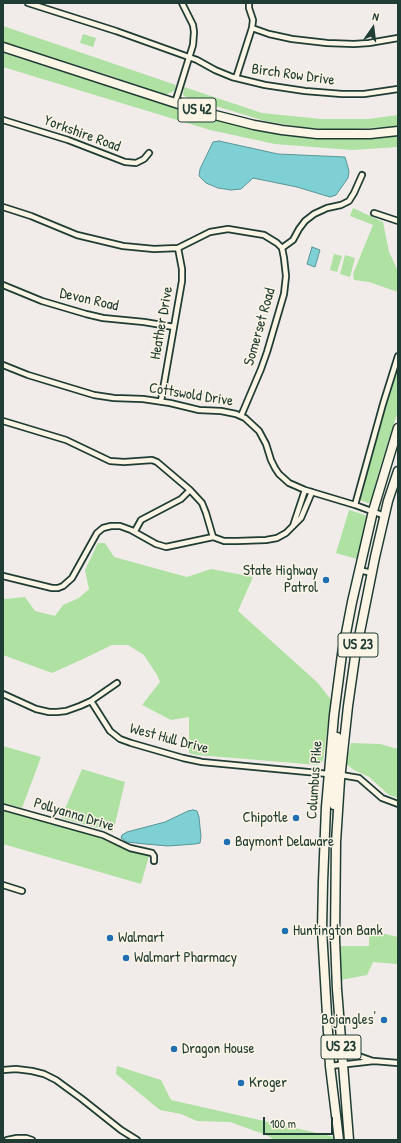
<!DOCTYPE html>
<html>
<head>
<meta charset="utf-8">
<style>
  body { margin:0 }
  #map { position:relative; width:401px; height:1143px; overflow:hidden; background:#f1ecea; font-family:"Patrick Hand",sans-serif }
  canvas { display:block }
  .frame { position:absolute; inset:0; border:4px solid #1f3d34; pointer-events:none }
  .north { position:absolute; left:353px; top:8px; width:40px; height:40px; -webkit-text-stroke:3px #fcf5e5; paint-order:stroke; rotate:14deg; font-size:11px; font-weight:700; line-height:16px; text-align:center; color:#1f3d34 }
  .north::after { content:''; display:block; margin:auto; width:14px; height:18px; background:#1f3d34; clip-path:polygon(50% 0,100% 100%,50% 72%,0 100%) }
  .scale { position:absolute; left:263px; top:1117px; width:70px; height:18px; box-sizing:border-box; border:2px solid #1f3d34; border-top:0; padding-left:5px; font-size:12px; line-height:14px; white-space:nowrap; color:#1f3d34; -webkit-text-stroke:3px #fcf5e5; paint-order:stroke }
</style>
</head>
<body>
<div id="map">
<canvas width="401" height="1143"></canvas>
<div class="frame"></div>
<div class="north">N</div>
<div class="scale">100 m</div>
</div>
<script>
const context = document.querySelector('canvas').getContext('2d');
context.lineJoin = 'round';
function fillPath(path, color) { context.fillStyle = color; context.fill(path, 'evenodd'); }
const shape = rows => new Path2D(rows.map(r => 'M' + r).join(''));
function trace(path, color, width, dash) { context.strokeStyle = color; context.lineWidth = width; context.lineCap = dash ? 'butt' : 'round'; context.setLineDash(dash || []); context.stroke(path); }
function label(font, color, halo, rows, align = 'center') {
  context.font = font + ' "Patrick Hand",sans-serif'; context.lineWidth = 3; context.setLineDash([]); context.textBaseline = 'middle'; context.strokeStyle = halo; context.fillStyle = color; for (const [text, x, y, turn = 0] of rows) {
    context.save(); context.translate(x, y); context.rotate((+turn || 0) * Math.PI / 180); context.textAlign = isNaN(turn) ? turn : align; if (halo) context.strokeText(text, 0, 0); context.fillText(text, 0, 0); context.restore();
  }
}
fillPath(shape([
  [3,26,176,85,174,91,165,95,111,76,3,42],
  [83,34,96,38,93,47,80,43],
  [3,53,104,85,200,114,243,126,278,133,337,139,386,137,398,136,398,147,352,150,275,144,210,130,3,67],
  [184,87,262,113,321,119,368,119,398,115,398,126,338,130,301,127,265,121,186,97,183,95],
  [353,208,383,222,389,252,398,271,398,292,369,282,354,280,353,274,373,225,350,216],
  [334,254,342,256,337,272,330,270],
  [345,255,355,258,350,277,340,274],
  [398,367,398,411,379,471,371,502,368,503,360,500,389,395],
  [349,510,365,515,367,517,357,559,336,553],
  [98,543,105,543,114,557,187,577,211,569,253,577,238,611,318,683,331,700,323,761,318,765,197,755,189,753,189,717,171,720,142,705,160,682,157,675,144,655,128,645,112,645,83,659,52,673,3,655,3,598,6,599,25,597,35,611,55,616,63,605,79,598,89,589,85,570],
  [351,743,380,744,398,749,398,798,389,795,369,777,354,770,346,764],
  [3,746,41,757,22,808,3,803],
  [82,769,125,782,113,832,61,818],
  [3,810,90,834,123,848,149,856,141,884,3,844],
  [369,930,398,937,397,964,373,962,367,975,341,980,339,946,369,946],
  [117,1066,161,1080,171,1100,335,1137,335,1140,275,1140,266,1135,230,1122,197,1121,181,1114,160,1110,116,1074]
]), '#aee1a2');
const water = shape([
  [219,141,278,154,345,157,349,171,348,178,336,195,330,197,297,187,253,178,241,189,231,190,218,188,206,183,199,176,200,169,213,142,219,141],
  [312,247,320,250,315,267,307,264,312,247],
  [193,810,197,811,199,817,201,837,200,843,195,844,168,846,145,844,127,842,121,838,122,835,127,832,165,822,188,811,193,810]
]);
fillPath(water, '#7ed0d5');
trace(water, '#589595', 1);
const street = shape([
  [28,3,116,31,197,60,215,70,232,77,265,85,305,91,342,94,364,94,398,89],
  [252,28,269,34,292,39,327,43,354,44,369,43,398,38],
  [236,78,252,28,253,20,249,8,249,3],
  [175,103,193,45,194,32,193,25,182,3],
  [3,120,68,140,125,162,136,163,144,159,149,153],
  [3,207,31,216,77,235,123,246,154,249,178,248,210,232,228,229,264,235,277,243,282,248,284,258,286,276,284,294,267,352,261,369,241,416],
  [374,213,398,221],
  [282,248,293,240,299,229,305,221,314,214,327,208,341,205,349,201,354,193,362,175],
  [3,285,42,301,86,314,103,318,144,322,174,327],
  [3,365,28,375,94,395,114,398,143,399,170,403,199,410,221,411,236,414,245,418,259,431,266,444,271,460,275,468,279,474,289,483,305,490,355,505,385,516],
  [161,401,182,281,182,269,178,248],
  [3,421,66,440,110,461,124,462,152,460,157,462,190,490,202,503,206,513,213,537],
  [355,505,383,404,398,356],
  [293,526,305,490],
  [135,531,141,520,181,499,190,490],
  [359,570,372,573],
  [3,576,52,588,58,588,63,586,72,578,97,533,103,528,111,526,120,526,131,530,156,544,166,547,213,537,224,541,237,541,266,540,277,538,286,533,301,518,312,492],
  [3,694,36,709,49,712,57,712,66,711,80,706,91,701,117,683],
  [91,701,110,731,120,739,131,743,183,758,202,762,329,774],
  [341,775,359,778,382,798,398,804],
  [3,807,103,835,130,848,152,853,154,856,154,861],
  [3,885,22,891],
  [341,1048,353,1054,373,1061],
  [330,1066,374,1061,398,1063],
  [3,1070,16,1069,32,1071,44,1074,56,1080,82,1099,121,1130,137,1140],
  [7,1140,17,1138,26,1138,32,1140]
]);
const highway = shape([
  [3,47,203,112,254,125,282,130,317,134,370,134,398,131],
  [337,737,336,766,337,771,341,775],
  [330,774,333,778,334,783,334,805],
  [339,1140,330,1066,322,930,323,882,326,807,334,715,342,654,352,602,373,511,398,428],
  [349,1140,337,989,335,939,336,842,340,780,348,706,355,657,375,557,388,501,398,471]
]);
trace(street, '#1f3d34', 8);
trace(highway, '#1f3d34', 11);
trace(street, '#fcf5e5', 4.5);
trace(highway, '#fcf5e5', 8);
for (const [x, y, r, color] of [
  [326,580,4,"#1f6fb2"],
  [296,818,4,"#1f6fb2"],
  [227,842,4,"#1f6fb2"],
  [285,931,4,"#1f6fb2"],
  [110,938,4,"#1f6fb2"],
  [126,958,4,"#1f6fb2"],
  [384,1020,4,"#1f6fb2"],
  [174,1049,4,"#1f6fb2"],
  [241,1083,4,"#1f6fb2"]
]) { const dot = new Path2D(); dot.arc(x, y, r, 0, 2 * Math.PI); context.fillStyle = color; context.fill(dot); trace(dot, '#fcf5e5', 1.5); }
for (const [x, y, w] of [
  [197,110,38],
  [358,645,40],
  [341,1047,40]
]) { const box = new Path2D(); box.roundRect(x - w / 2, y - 12, w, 24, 3); context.fillStyle = '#fcf5e5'; context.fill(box); trace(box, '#1f3d34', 1); }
label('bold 14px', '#1f3d34', null, [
  ["US 42",197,110],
  ["US 23",358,645],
  ["US 23",341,1047]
]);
label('15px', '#1f3d34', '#fcf5e5', [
  ["Birch Row Drive",293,75,8],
  ["Yorkshire Road",82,134,20],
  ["Devon Road",89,300,13],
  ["Heather Drive",162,323,-80],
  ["Somerset Road",260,327,-74],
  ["Cottswold Drive",191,395,9],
  ["West Hull Drive",169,739,15],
  ["Columbus Pike",315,780,-86],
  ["Pollyanna Drive",74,815,17]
]);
label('15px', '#1f3d34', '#fcf5e5', [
  ["State Highway",318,571,"right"],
  ["Patrol",318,588,"right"],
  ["Chipotle",288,818,"right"],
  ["Baymont Delaware",235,842],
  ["Huntington Bank",293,931],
  ["Walmart",118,938],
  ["Walmart Pharmacy",134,958],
  ["Bojangles'",376,1020,"right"],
  ["Dragon House",182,1049],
  ["Kroger",249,1083]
], 'left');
</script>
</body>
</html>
